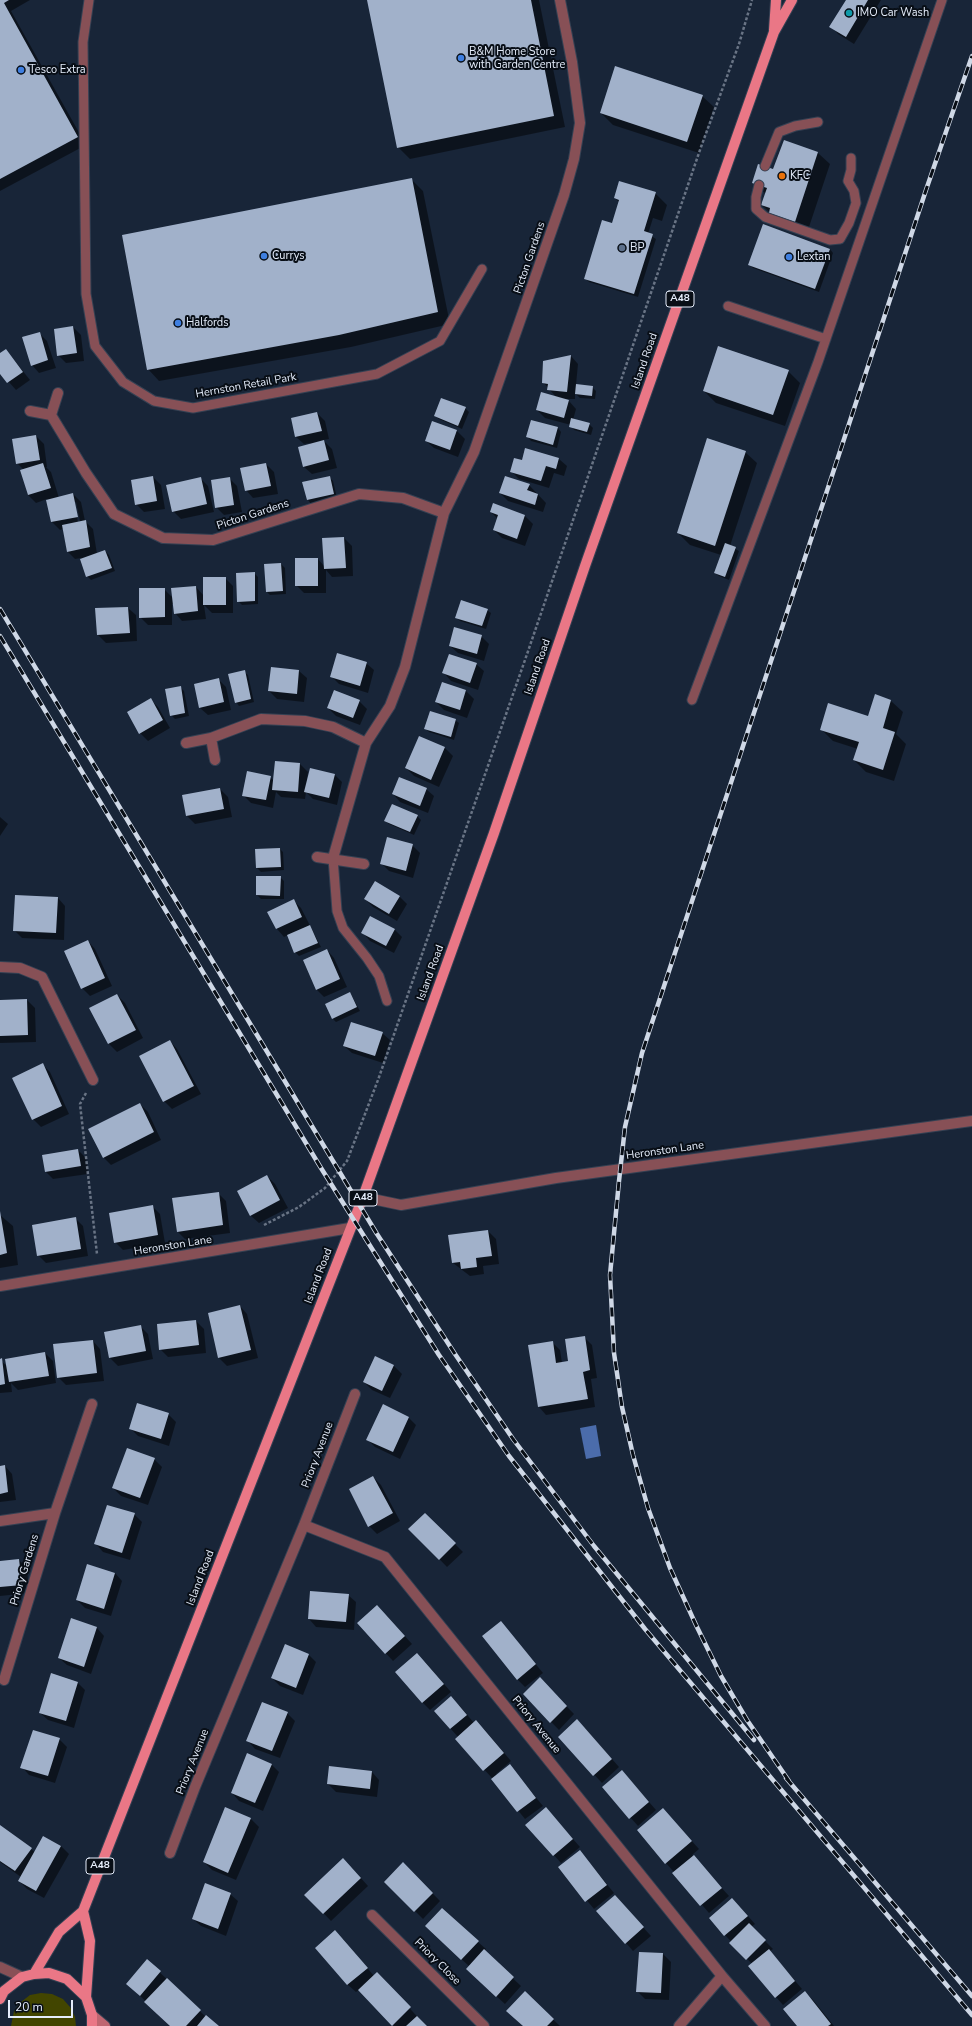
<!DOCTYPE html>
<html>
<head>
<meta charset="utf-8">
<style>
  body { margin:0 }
  #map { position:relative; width:972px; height:2026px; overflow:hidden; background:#182538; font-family:"Nunito Sans",sans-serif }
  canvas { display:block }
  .scale { position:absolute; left:8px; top:2000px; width:65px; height:18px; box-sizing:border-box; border:2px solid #e5edfb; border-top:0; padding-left:5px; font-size:12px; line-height:14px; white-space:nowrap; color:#e5edfb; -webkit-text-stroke:3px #080e16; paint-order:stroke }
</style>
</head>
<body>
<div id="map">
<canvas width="972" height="2026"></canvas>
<div class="scale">20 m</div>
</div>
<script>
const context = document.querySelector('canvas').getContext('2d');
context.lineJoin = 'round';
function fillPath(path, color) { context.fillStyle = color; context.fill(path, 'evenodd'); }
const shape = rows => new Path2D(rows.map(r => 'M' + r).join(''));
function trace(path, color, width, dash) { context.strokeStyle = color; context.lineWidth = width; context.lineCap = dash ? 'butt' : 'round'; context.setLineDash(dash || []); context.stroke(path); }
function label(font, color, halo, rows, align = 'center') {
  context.font = font + ' "Nunito Sans",sans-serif'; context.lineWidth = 4; context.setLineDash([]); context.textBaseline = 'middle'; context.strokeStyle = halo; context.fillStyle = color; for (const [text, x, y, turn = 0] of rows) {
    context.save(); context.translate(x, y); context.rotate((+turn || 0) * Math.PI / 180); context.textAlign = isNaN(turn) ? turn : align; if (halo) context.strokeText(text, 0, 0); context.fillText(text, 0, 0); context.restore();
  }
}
fillPath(shape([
  [41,1993,52,1994,63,1999,70,2007,75,2017,76,2026,11,2026,14,2011,21,2002,30,1995]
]), '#424500');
fillPath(shape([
  [596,1425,601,1456,586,1459,580,1428]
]), '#4b6cab');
fillPath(shape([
  [0,0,30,0,11,11,86,145,0,191],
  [368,0,539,0,565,127,410,159,398,147],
  [847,0,881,0,854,44,838,34,831,26],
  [702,96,714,107,699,153,613,125,601,113],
  [818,153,830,164,807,233,782,224,762,205,766,194,753,182,774,170],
  [411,179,423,191,450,324,351,347,159,381,148,369],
  [655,193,667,205,662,221,653,218,648,234,656,239,638,297,589,282,585,278,613,224,620,203,615,198],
  [830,249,833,253,819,292,753,268,750,265],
  [73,327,81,335,84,361,66,363,58,355],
  [39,333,47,341,56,368,39,373,32,365],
  [6,350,30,380,16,390,0,372,0,355],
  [571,356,578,364,576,385,592,387,596,391,595,399,580,398,575,393,575,399,563,399,569,401,576,409,573,420,589,424,593,428,591,435,574,430,571,425,545,418,537,410,556,397,543,382],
  [788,371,800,383,785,426,716,403,704,391],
  [465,408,469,412,462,429,439,419,435,416],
  [317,413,325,421,329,439,323,440,332,449,337,468,312,474,304,467,310,443,304,444,296,437],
  [433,422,457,431,465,439,458,457,434,448,426,441],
  [558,428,561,432,557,448,531,441,528,437],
  [36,436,44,444,47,467,46,467,51,472,59,498,73,494,81,502,85,521,93,529,97,554,105,551,109,555,115,571,91,580,87,576,81,558,75,559,67,551,63,529,60,530,52,522,47,499,36,503,28,495,22,471,24,470,17,463],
  [74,502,76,502,80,521,78,522],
  [745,452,757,463,730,546,739,551,729,580,719,576,715,573,721,555,690,545,678,533],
  [559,459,567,466,564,476,554,473,549,488,519,479,511,471,522,461],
  [266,464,274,472,278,494,253,498,246,490],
  [153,477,161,485,165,509,144,512,136,504],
  [329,477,333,481,337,498,311,504,308,500,304,483],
  [200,478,208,486,214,512,181,519,173,511],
  [229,478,237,486,242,512,224,515,216,507],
  [529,485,546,503,543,512,508,501,500,493],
  [494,505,525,516,533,524,525,546,502,538,494,530,498,519,491,512],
  [344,538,352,546,353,576,332,577,326,570,326,593,304,593,296,585,318,559,324,566],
  [281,564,285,568,286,594,270,595,267,592],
  [254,573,258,577,258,604,242,605,238,601],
  [225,578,233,586,233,613,212,613,204,605,206,619,182,621,175,613,174,604,172,604,172,625,148,625,140,617,164,589,173,598,196,587,204,596],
  [128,608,136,615,137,641,106,643,98,635],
  [487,610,491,613,486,629,460,621,456,617],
  [481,636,489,644,484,661,458,653,450,646],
  [366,663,374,670,368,693,339,684,331,676],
  [476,664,484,671,478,690,451,681,444,673],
  [299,671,307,678,304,702,277,699,269,691],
  [244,672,248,675,254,702,239,706,236,702],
  [218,679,226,687,231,710,208,715,200,708],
  [442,683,466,691,474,699,467,718,444,710,436,702],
  [180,687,184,691,189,716,175,719,171,715],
  [876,696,891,701,903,712,896,734,906,744,894,781,866,772,854,760,858,749,833,741,821,729,869,717],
  [150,699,158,707,170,728,148,741,140,733],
  [359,701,367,709,360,725,336,716,328,708],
  [455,720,459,723,454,740,429,732,425,728],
  [420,737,445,748,453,756,439,787,414,776,406,768],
  [300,764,308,772,307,780,335,775,342,782,337,805,313,799,306,792,305,799,281,797,276,792,273,808,251,803,243,795,270,777,274,781],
  [220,789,228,797,232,817,195,824,187,816,183,796],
  [426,789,434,796,428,813,400,802,393,794],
  [417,816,421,820,414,835,389,824,385,821],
  [0,817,8,824,0,836],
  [412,845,420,853,413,878,389,871,381,863],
  [280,849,283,852,284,870,261,872,257,868,256,850],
  [280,877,284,881,284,899,261,899,257,895],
  [399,896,407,904,397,921,373,907,365,899],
  [58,898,65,906,64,940,22,938,14,930],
  [293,900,301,908,321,947,299,956,295,952,288,935,284,937,277,929,269,912],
  [394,929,402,937,394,953,370,941,363,933],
  [88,941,95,949,112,986,90,996,82,988],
  [327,950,334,958,347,987,324,997,316,989],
  [350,993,360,1011,336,1022,333,1019],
  [117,995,125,1003,143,1038,117,1052,109,1044,91,1009],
  [27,1000,35,1008,36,1042,0,1043,0,1001],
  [382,1033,390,1040,383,1063,352,1053,344,1046],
  [170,1041,177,1049,201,1094,172,1109,164,1101],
  [42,1064,50,1072,69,1114,41,1127,33,1119],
  [140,1104,148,1112,161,1140,111,1165,103,1157],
  [78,1150,86,1158,88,1174,53,1179,45,1171],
  [267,1176,275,1184,288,1208,259,1223,251,1216],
  [218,1193,226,1201,230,1233,185,1239,178,1232],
  [152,1206,160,1214,165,1243,123,1250,115,1242],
  [0,1215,13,1226,18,1265,0,1268],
  [75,1218,83,1226,88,1256,46,1263,38,1255],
  [488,1231,496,1239,499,1264,483,1266,484,1274,470,1276,453,1263,450,1236],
  [240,1306,247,1314,258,1358,227,1366,219,1358],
  [196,1321,204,1329,206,1353,168,1357,160,1349],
  [140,1326,148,1334,153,1359,118,1366,110,1358,105,1333],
  [584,1337,592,1345,597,1378,591,1379,595,1407,546,1415,539,1407,552,1342,560,1350,562,1363,570,1362],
  [93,1341,100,1349,104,1381,66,1385,58,1377],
  [45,1353,53,1361,56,1383,18,1390,11,1383,12,1392,0,1393,0,1360,7,1366],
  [376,1357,394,1366,402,1374,390,1398,372,1390,364,1382],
  [168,1414,176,1422,169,1446,138,1436,130,1428],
  [409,1418,416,1425,400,1459,375,1447,368,1440],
  [154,1459,162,1467,148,1505,121,1496,113,1488],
  [5,1466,12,1474,16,1500,0,1502,0,1467],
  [373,1477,381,1485,400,1521,377,1534,369,1526],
  [134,1514,142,1522,130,1560,103,1552,96,1544],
  [425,1514,463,1552,447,1567,410,1529],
  [19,1560,27,1568,29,1593,0,1596,0,1562],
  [115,1573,122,1581,111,1616,85,1608,77,1600],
  [348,1595,356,1602,354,1630,316,1627,309,1619],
  [385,1614,412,1644,393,1661,358,1623],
  [72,1619,97,1628,104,1636,91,1674,67,1665,59,1658],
  [501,1622,543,1673,525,1687,517,1679],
  [309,1655,316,1662,303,1695,280,1686,272,1678],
  [425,1662,451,1692,430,1710,422,1702],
  [540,1679,574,1714,559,1730,524,1694],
  [77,1682,85,1690,74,1728,48,1720,40,1713],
  [459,1705,474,1723,484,1729,511,1761,496,1774,497,1776,510,1766,543,1806,525,1819,492,1778,456,1739,458,1737,435,1711],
  [287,1713,295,1721,280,1758,255,1749,248,1741],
  [585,1728,619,1767,602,1783,559,1737],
  [59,1739,67,1747,55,1783,29,1775,22,1767],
  [271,1764,279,1772,263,1811,239,1801,232,1793],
  [372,1772,379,1780,377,1797,336,1792,328,1784],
  [629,1779,656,1810,638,1826,603,1787],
  [226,1808,251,1819,259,1827,236,1880,212,1870,204,1862],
  [546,1808,580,1847,561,1863,527,1825],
  [663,1809,699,1849,692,1855,729,1896,709,1913,666,1863],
  [0,1828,35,1852,44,1837,61,1846,69,1854,44,1898,27,1889,19,1881,21,1877,0,1862],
  [580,1851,614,1893,594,1909,559,1867],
  [404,1864,440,1901,423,1919,386,1882],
  [351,1867,368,1886,331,1921,306,1895],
  [230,1894,238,1901,226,1936,201,1926,193,1919],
  [622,1904,651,1936,633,1951,626,1943],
  [740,1907,755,1924,751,1927,773,1949,770,1951,802,1989,783,2005,776,1997,752,1964,725,1935],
  [434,1934,478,1942,486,1949,484,1951,521,1986,505,2004,475,1977,470,1967],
  [343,1939,374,1976,377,1973,426,2026,394,2026,359,1990,356,1992,348,1985,316,1948],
  [663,1954,671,1962,669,2000,645,1999,637,1991],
  [148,1961,206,2017,217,2026,171,2026,135,1991],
  [805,1992,813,2000,834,2026,799,2026],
  [525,1993,560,2026,524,2026]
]), '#0007');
fillPath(shape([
  [0,0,9,0,4,3,78,137,0,179],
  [367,0,531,0,554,116,397,148],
  [846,0,868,0,846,37,829,27],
  [615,66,703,95,687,142,600,113],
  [784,140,818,152,795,222,769,213,770,208,761,205,767,188,752,183,758,164,773,169],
  [412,178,438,312,339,335,147,370,122,235],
  [619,181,656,192,644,231,653,234,634,294,584,279,602,220,612,223,619,200,614,198],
  [763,224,830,249,815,289,748,265],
  [73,326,77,353,57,356,54,329],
  [40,332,48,360,31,366,22,337],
  [718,346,789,370,773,415,703,391],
  [6,349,23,372,7,383,0,374,0,353],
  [571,355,567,392,547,390,548,384,542,383,543,361],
  [576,384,593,386,592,396,575,394],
  [541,392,569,400,564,418,536,410],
  [441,398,466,407,458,426,434,416],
  [317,412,322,431,295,437,291,418],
  [571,418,590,423,587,432,569,427],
  [531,420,558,427,553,445,526,437],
  [432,421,457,430,450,450,425,441],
  [36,435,40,460,16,464,12,439],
  [707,438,746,451,715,546,677,533],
  [324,440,329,460,303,467,298,447],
  [525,448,559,458,556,469,546,466,541,481,510,472,514,458,522,460],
  [43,463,51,488,28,495,20,470],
  [266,463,271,486,245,491,240,468],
  [153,476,157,501,135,505,131,480],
  [330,476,334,494,307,500,302,482],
  [505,476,530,484,527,490,538,494,535,505,499,493],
  [201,477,207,504,172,512,166,485],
  [230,477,234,505,215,508,211,480],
  [73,493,78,517,51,522,46,500],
  [493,503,525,515,517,539,493,530,498,515,490,512],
  [86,520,90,547,67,552,62,525],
  [344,537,346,568,324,569,322,538],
  [725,543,736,547,725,577,714,573],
  [105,550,112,568,86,577,80,559],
  [295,558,318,558,318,586,295,586],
  [281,563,283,591,266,592,264,564],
  [255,572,255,601,237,602,236,573],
  [203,577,226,577,226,605,203,605],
  [196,586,198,611,174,614,171,588],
  [139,588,165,588,165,617,139,618],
  [461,600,488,609,482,626,455,618],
  [128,607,130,633,97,635,95,608],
  [454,627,482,635,477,654,449,646],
  [337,653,367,662,360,686,330,677],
  [449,654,477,663,470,683,442,673],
  [271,667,299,670,297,694,268,691],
  [245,670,251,699,235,703,228,674],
  [219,678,224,702,199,708,194,684],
  [442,682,466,690,460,710,435,702],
  [181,686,185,713,170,716,165,689],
  [334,690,360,700,353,718,327,708],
  [875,694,891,700,883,728,895,732,883,770,853,760,859,742,820,730,828,703,868,716],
  [151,698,163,720,139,734,127,712],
  [430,711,456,719,451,737,424,729],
  [419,736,445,747,431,780,405,768],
  [275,761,300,763,298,792,272,790],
  [310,768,335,774,329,798,304,792],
  [247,771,271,776,266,800,242,796],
  [399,777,427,788,420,806,392,794],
  [220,788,224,809,186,816,182,795],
  [392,804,418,815,410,832,384,821],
  [387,837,413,844,406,871,380,864],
  [280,848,281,867,256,868,255,849],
  [256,876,281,876,280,896,256,895],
  [375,881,400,896,389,914,364,899],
  [15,895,58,897,56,933,13,931],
  [294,899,302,917,276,929,267,912],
  [370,916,395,929,386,946,361,933],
  [310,925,318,943,294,953,287,935],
  [88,940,105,978,81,989,64,951],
  [327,949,340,979,316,990,303,960],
  [350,992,357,1007,332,1019,325,1004],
  [117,994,136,1030,108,1044,89,1008],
  [27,999,28,1035,0,1036,0,1000],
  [351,1022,383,1032,375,1056,343,1046],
  [170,1040,194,1086,163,1102,139,1056],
  [43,1063,62,1106,32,1120,12,1078],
  [140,1103,154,1132,103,1158,88,1129],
  [78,1149,81,1166,45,1172,42,1155],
  [267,1175,280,1200,250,1216,237,1191],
  [219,1192,223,1225,177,1232,172,1198],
  [153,1205,158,1235,114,1243,109,1213],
  [0,1211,7,1253,0,1255],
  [76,1217,81,1249,37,1256,32,1225],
  [488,1230,492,1256,476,1258,477,1267,461,1269,460,1262,452,1263,448,1235],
  [240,1305,251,1350,218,1358,208,1313],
  [196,1320,199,1345,159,1350,157,1324],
  [141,1325,146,1351,109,1358,104,1332],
  [585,1336,590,1370,583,1372,588,1399,538,1407,528,1345,553,1341,556,1363,568,1361,565,1339],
  [93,1340,97,1373,57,1378,53,1344],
  [45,1352,49,1376,9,1382,5,1359],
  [375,1356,394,1365,382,1391,363,1382],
  [2,1358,5,1384,0,1385,0,1359],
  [137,1403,169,1413,161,1439,129,1429],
  [383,1404,409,1417,393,1452,366,1440],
  [127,1448,155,1458,140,1498,112,1488],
  [5,1465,8,1492,0,1494,0,1466],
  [373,1476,393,1513,368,1527,349,1489],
  [107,1505,135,1513,122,1553,94,1544],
  [425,1513,456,1543,439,1560,408,1529],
  [19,1559,22,1585,0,1587,0,1561],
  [87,1564,115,1573,104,1609,76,1600],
  [310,1591,349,1594,346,1622,308,1619],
  [377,1605,405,1636,385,1654,357,1623],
  [71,1618,97,1627,84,1667,58,1658],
  [501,1621,536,1664,517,1680,482,1636],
  [285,1644,309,1654,296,1688,271,1678],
  [417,1653,444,1684,422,1703,395,1672],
  [51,1673,78,1682,66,1721,39,1713],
  [540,1677,567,1706,550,1723,523,1694],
  [451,1696,467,1715,450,1729,434,1711],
  [262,1702,288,1712,272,1751,246,1741],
  [577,1719,612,1759,593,1776,558,1737],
  [476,1720,504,1753,483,1771,455,1739],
  [33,1730,60,1738,48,1776,20,1768],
  [247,1753,272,1764,255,1803,231,1793],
  [510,1764,536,1798,517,1812,491,1779],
  [329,1766,372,1771,370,1789,327,1784],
  [622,1770,649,1802,629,1819,602,1787],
  [225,1807,251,1818,228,1873,203,1862],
  [546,1807,573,1839,553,1856,525,1825],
  [663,1808,692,1841,665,1864,637,1830],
  [0,1825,32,1848,15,1871,0,1861],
  [43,1836,61,1846,36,1891,18,1881],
  [580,1850,607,1885,585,1902,558,1867],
  [694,1855,722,1888,700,1906,672,1873],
  [343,1858,361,1878,323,1914,304,1895],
  [403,1862,433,1893,414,1912,384,1882],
  [205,1883,231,1893,218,1929,192,1919],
  [615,1895,644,1927,625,1944,596,1911],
  [732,1898,748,1916,724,1936,709,1918],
  [442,1908,479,1941,461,1960,425,1926],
  [749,1923,766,1940,746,1960,729,1943],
  [335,1930,368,1968,347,1985,315,1948],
  [484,1949,514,1977,496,1997,466,1969],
  [769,1949,795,1981,775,1998,748,1966],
  [639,1952,663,1953,661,1993,636,1992],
  [147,1959,161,1971,140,1996,126,1984],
  [377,1972,411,2007,392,2026,358,1990],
  [167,1978,201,2010,186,2026,170,2026,144,2002],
  [525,1991,554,2019,547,2026,523,2026,506,2011],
  [805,1991,831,2024,828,2026,797,2026,783,2009],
  [206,2015,219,2026,197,2026],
  [417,2016,427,2026,406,2026]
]), '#a1b1ca');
const service = shape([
  [89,0,83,42,86,294,95,346,123,382,154,401,193,408,377,374,440,341,482,269],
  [765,166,779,132,795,126,818,122],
  [759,185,756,197,756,209,765,217,830,240,840,239,849,223,856,203,854,191,848,181,851,170,851,158],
  [728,306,826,339],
  [692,700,818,362,942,0],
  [333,858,337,911,343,928,367,958,379,976,387,1001]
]);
const minor = shape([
  [30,411,51,415,86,473,114,514,163,538,213,540,359,494,403,498,444,513],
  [51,415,58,393],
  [211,738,215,760],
  [186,743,211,738,261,719,305,721,333,727,366,743],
  [317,857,364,864],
  [333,858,366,743,390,706,405,667,444,513,474,452,564,195,574,159,580,123,572,62,560,0],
  [0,967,20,968,42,977,93,1080],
  [363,1197,401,1205,556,1178,972,1121],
  [0,1286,350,1228],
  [0,1521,55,1513],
  [304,1525,385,1557,722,1976,765,2026],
  [4,1680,55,1513,92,1404],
  [170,1853,195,1787,304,1525,355,1394],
  [372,1915,484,2026],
  [679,2026,722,1976]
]);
const tertiary = shape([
  [0,1967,22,1977]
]);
const secondary = shape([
  [92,2015,105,2026]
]);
const primary = shape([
  [774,30,776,0],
  [83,1911,90,1941,86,1997],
  [34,1974,59,1932,83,1911,363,1197,494,833,585,566,774,32,792,0],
  [0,1999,4,1991,22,1977,34,1974,49,1973,67,1979,86,1997,92,2015,92,2026]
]);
trace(service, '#354153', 11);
trace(minor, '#354153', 12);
trace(tertiary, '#354153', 12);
trace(secondary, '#354153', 12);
trace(primary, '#354153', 12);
trace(shape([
  [86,1093,80,1104,97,1254],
  [264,1225,299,1207,325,1188,347,1161,378,1080,525,660,701,147,739,44,752,0]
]), '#697485', 2.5, [3, 2]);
trace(service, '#875056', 9);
trace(minor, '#875056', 10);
trace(tertiary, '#875056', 10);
trace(secondary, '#bf6671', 10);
trace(primary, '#ea7786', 10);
const rail = shape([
  [0,609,377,1234,455,1354,513,1439,594,1546,754,1740],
  [0,636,321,1168,439,1355,509,1456,645,1629,972,2015],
  [786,1778,972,1996],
  [789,1781,747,1720,721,1676,696,1625,670,1568,648,1508,633,1455,622,1407,614,1353,610,1275,619,1181,625,1127,642,1053,926,190,972,56]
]);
trace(rail, '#cfd8e6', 4.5);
trace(rail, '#080e16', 3, [9]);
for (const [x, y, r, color] of [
  [849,13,4,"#0f9aa8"],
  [461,58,4,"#3f7fe0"],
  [21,70,4,"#3f7fe0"],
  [782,176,4,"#e8710a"],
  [622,248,4,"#5c6f8a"],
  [264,256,4,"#3f7fe0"],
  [789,257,4,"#3f7fe0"],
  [178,323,4,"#3f7fe0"]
]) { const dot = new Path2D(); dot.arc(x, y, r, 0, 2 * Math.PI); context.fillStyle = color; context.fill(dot); trace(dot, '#080e16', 1.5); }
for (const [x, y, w] of [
  [680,299,28],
  [363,1198,28],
  [100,1866,28]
]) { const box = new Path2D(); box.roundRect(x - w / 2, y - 8, w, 16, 3); context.fillStyle = '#080e16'; context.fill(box); trace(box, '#e5edfb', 1); }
label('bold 10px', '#e5edfb', null, [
  ["A48",680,299],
  ["A48",363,1198],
  ["A48",100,1866]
]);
label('11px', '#e5edfb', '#080e16', [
  ["IMO Car Wash",857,13],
  ["B&M Home Store",469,52],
  ["with Garden Centre",469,65],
  ["Tesco Extra",29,70],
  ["KFC",790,176],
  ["BP",630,248],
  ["Currys",272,256],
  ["Lextan",797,257],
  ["Halfords",186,323]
], 'left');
label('11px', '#e5edfb', '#080e16', [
  ["Picton Gardens",530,258,-71],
  ["Island Road",645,361,-71],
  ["Hernston Retail Park",246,386,-10],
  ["Picton Gardens",253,515,-18],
  ["Island Road",538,667,-71],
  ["Island Road",431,973,-70],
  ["Heronston Lane",665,1151,-8],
  ["Heronston Lane",173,1246,-9],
  ["Island Road",319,1276,-69],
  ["Priory Avenue",318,1455,-69],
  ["Priory Gardens",25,1570,-73],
  ["Island Road",201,1578,-69],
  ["Priory Avenue",536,1725,51],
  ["Priory Avenue",193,1762,-68],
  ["Priory Close",437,1962,45]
]);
</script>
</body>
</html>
